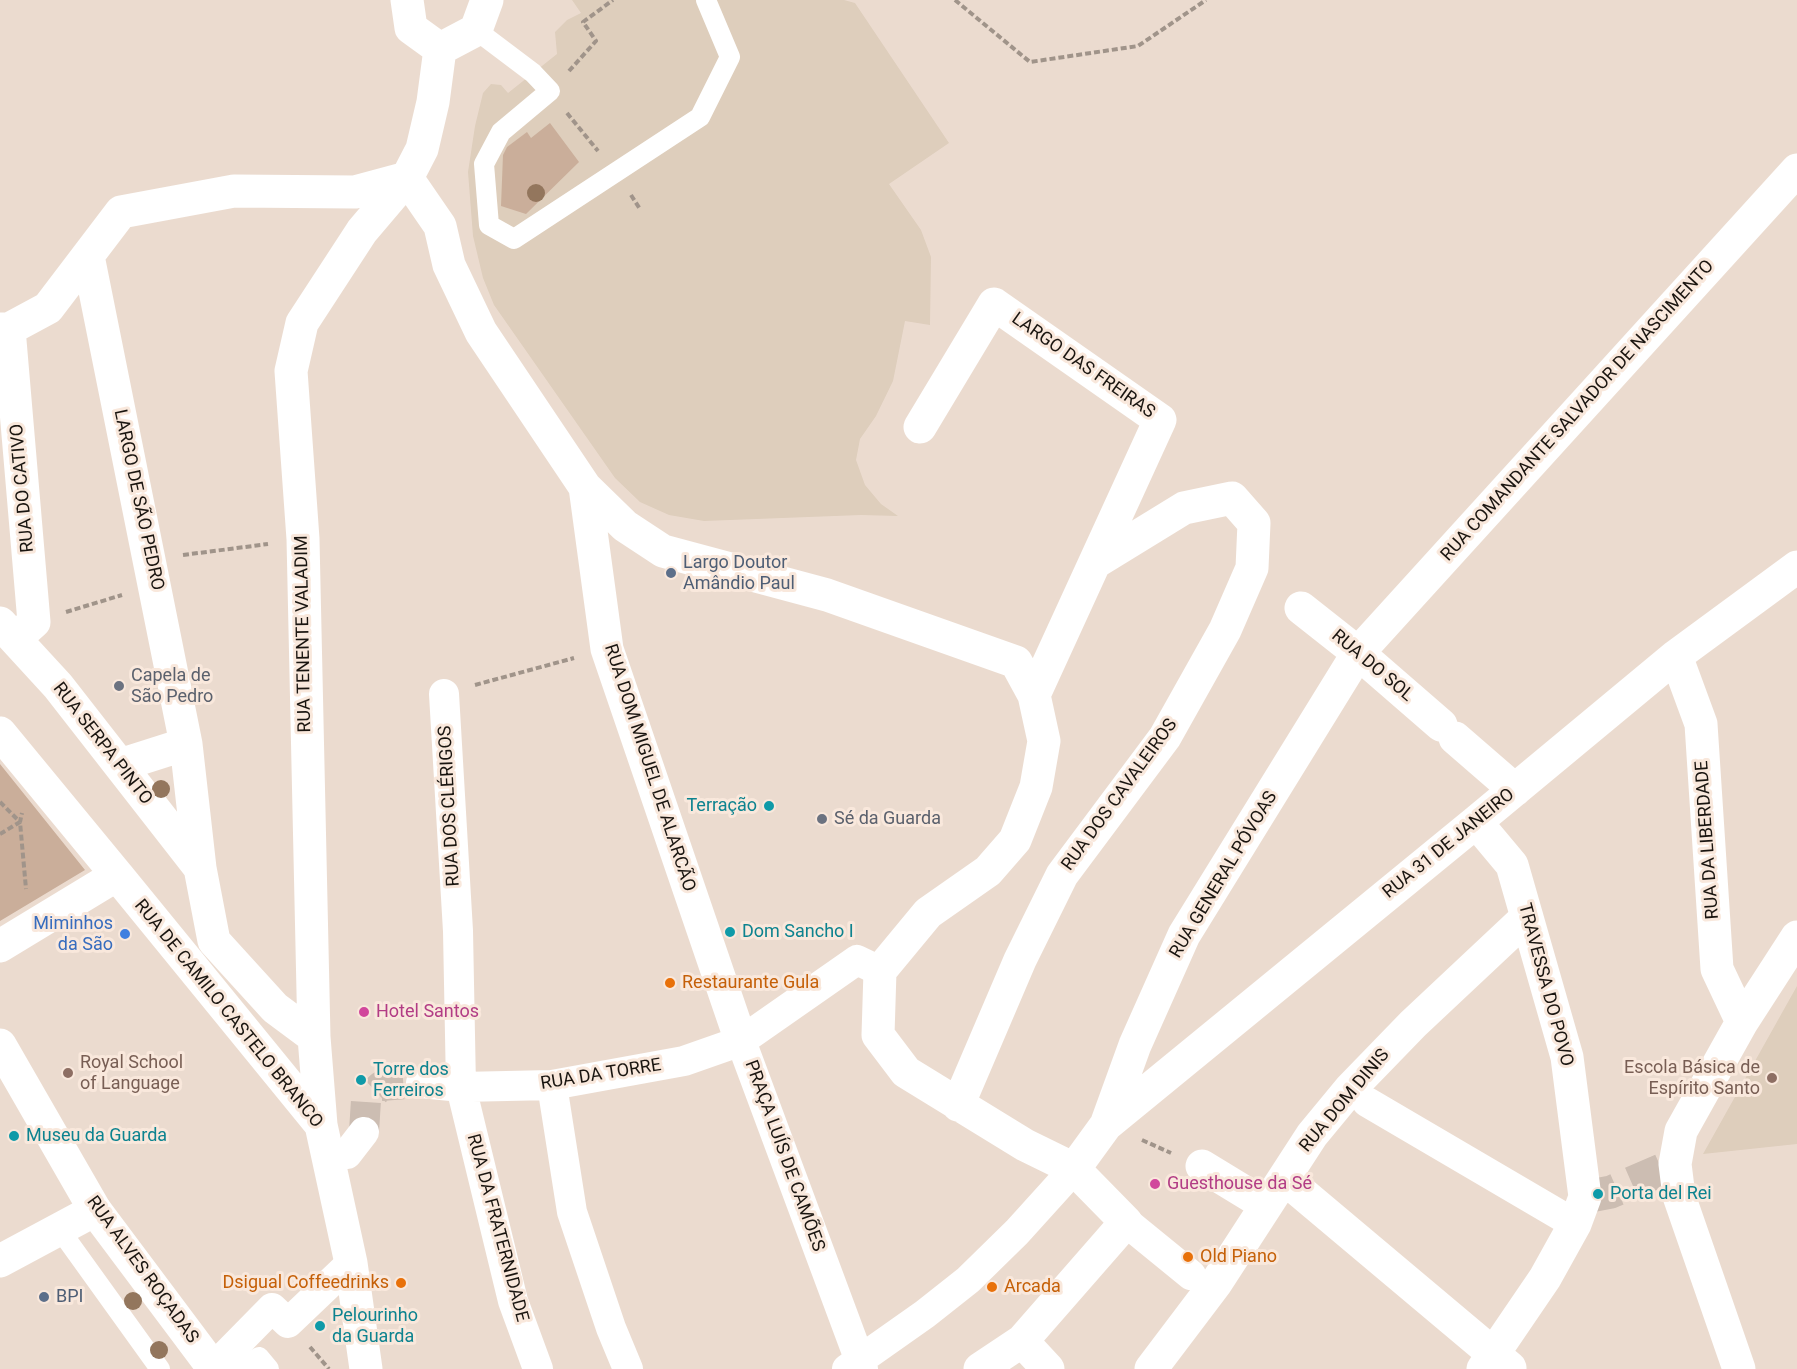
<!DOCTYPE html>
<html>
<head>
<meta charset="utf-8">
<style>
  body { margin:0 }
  canvas { display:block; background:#ebdbcf }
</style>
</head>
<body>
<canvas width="1797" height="1369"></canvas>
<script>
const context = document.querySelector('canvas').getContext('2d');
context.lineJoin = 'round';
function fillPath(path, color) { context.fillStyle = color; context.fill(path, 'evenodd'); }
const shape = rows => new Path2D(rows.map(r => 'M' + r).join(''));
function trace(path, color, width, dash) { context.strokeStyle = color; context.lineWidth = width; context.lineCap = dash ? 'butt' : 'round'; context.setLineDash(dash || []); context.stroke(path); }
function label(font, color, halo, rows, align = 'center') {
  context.font = font + ' Roboto,sans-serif'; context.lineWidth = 6; context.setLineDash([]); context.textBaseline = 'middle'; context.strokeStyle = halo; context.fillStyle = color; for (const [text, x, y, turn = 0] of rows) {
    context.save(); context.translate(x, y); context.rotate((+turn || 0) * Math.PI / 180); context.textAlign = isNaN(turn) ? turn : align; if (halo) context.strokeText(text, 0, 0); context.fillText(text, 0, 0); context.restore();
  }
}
fillPath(shape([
  [572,0,844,0,855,3,949,143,889,184,921,230,931,257,930,325,905,321,893,381,876,416,860,439,856,460,865,485,881,504,898,516,861,515,704,521,669,515,640,502,615,478,494,305,483,278,473,236,468,172,475,126,483,93,491,84,501,85,508,93,557,54,555,32,567,20,581,13],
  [1797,986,1797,1144,1703,1154,1783,1011]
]), '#decebc');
fillPath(shape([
  [550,123,579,162,526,214,501,206,503,155,507,147,527,132,531,138],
  [0,764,85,870,0,921]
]), '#caae9a');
trace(shape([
  [364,1132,366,1100,381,1086,421,1083]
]), '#ccbdb2', 30, [30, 15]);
trace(shape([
  [1585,1197,1611,1192,1675,1164]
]), '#ccbdb2', 33, [33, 16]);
trace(shape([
  [955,0,1030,62,1138,46,1206,0],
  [569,71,596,41,583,22,613,0],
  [567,113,598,151],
  [631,195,640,209],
  [183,555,268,544],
  [66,612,122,595],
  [475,685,574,658],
  [0,802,20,822,22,813],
  [0,834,20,822,26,889],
  [1142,1140,1171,1153],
  [310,1347,329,1369]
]), '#a0948a', 4, [6, 3]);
trace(shape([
  [476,30,533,73,550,91,501,132,484,164,489,225,514,239,700,117,730,57,706,0],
  [60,1230,160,1369],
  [240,1369,259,1357,269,1369]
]), '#fff', 20);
trace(shape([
  [444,694,458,931,461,1087,513,1301,538,1369],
  [741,1041,863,1369],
  [421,1083,461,1087,552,1085,684,1061,741,1041,857,960,880,971],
  [552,1085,572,1212,611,1328,628,1369],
  [1367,1102,1575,1224],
  [328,1157,347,1154,364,1132],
  [1126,1222,1191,1275],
  [213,1368,272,1308,288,1323,351,1263],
  [847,1369,925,1314,968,1280,1017,1232,1074,1169]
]), '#fff', 30);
trace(shape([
  [407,0,411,28,440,49],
  [440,49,476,30,487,0],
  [407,178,440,226,449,265,481,332,585,487,607,649,741,1041],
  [88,256,186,744,200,868,214,941,275,1008,314,1037],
  [0,329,9,329,48,308,121,212,234,191,355,192,407,178],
  [9,329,34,622,15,639],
  [920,427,994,304,1160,420,1034,695],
  [585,487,625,526,663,551,827,595,1016,662,1034,695,1044,741,1036,787,1015,840,988,871,928,913,880,971,878,1035,906,1072,1025,1145,1074,1169,1126,1222,1022,1341,980,1369],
  [1301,608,1358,653,1441,725],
  [0,623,58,686,200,868],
  [1676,656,1701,724,1717,969,1742,1022],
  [0,733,117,875,0,946],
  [1455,738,1515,790],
  [120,765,186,744],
  [1476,822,1512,865,1567,1057,1585,1197,1575,1224,1545,1278,1483,1369],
  [117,875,321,1125,351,1263,366,1369],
  [958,1105,1020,960,1062,875,1165,737,1225,630,1252,568,1254,523,1232,498,1184,508,1096,562],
  [321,1125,314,1037,303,539,291,371,302,323,362,231,407,178,422,149,433,102,440,49],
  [1106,1125,1476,822,1676,656,1797,567],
  [1202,1166,1266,1205],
  [1074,1169,1106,1125,1135,1045,1184,935,1358,653,1797,170],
  [1284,1178,1510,1368],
  [0,1261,95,1210],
  [1022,1341,1048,1369],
  [1151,1369,1216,1283,1312,1135,1350,1089,1413,1024,1527,917],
  [1739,1369,1679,1196,1675,1164,1681,1131,1742,1022,1797,937]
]), '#fff', 33);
trace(shape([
  [0,1045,95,1210,214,1369]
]), '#fff', 33);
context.fillStyle = '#93765d';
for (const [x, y] of [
  [536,193],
  [161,789],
  [133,1301],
  [159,1350]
]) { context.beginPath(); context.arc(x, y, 9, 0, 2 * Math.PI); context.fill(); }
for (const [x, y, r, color] of [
  [671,573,6,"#5c6f8a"],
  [119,686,6,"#6b7280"],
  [769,806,6,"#0f9aa8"],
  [822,819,6,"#6b7280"],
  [730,932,6,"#0f9aa8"],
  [125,934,6,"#3f7fe0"],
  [670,983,6,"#e8710a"],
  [364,1012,6,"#d1479c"],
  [68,1073,6,"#8d6e63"],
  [1772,1078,6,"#8d6e63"],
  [361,1080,6,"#0f9aa8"],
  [14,1136,6,"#0f9aa8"],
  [1155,1184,6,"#d1479c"],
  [1598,1194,6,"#0f9aa8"],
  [1188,1257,6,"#e8710a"],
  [401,1283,6,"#e8710a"],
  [992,1287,6,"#e8710a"],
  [44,1297,6,"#5c6f8a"],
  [320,1326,6,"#0f9aa8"]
]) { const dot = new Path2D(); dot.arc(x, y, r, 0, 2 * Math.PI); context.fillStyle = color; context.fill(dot); trace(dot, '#f9e8dc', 2); }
label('18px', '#1a1510', '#f9e8dc', [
  ["LARGO DAS FREIRAS",1083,366,35],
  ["RUA COMANDANTE SALVADOR DE NASCIMENTO",1578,411,-48],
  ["RUA DO CATIVO",23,488,-95],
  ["LARGO DE SÃO PEDRO",138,500,78],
  ["RUA TENENTE VALADIM",304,634,-91],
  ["RUA DO SOL",1372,666,40],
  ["RUA SERPA PINTO",102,744,52],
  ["RUA DOM MIGUEL DE ALARCÃO",649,768,72],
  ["RUA DOS CAVALEIROS",1120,795,-54],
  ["RUA DOS CLÉRIGOS",450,806,-93],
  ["RUA DA LIBERDADE",1708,840,-94],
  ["RUA 31 DE JANEIRO",1449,844,-39],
  ["RUA GENERAL PÓVOAS",1224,875,-59],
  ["TRAVESSA DO POVO",1545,985,75],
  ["RUA DE CAMILO CASTELO BRANCO",228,1014,51],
  ["RUA DA TORRE",601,1075,-9],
  ["RUA DOM DINIS",1345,1101,-50],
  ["PRAÇA LUÍS DE CAMÕES",784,1156,70],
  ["RUA DA FRATERNIDADE",497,1228,75],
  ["RUA ALVES ROÇADAS",142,1270,54]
]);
label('18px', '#4e5e75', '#f9e8dc', [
  ["Largo Doutor",683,563],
  ["Amândio Paul",683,584],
  ["BPI",56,1297]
], 'left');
label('18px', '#5b616d', '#f9e8dc', [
  ["Capela de",131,676],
  ["São Pedro",131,697],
  ["Sé da Guarda",834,819]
], 'left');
label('18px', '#0d838f', '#f9e8dc', [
  ["Terração",757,806,"right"],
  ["Dom Sancho I",742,932],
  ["Torre dos",373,1070],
  ["Ferreiros",373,1091],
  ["Museu da Guarda",26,1136],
  ["Porta del Rei",1610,1194],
  ["Pelourinho",332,1316],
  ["da Guarda",332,1337]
], 'left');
label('18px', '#366cbe', '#f9e8dc', [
  ["Miminhos",113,924],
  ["da São",113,945]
], 'right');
label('18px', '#c56008', '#f9e8dc', [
  ["Restaurante Gula",682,983],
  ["Old Piano",1200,1257],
  ["Dsigual Coffeedrinks",389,1283,"right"],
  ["Arcada",1004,1287]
], 'left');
label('18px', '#b23c85', '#f9e8dc', [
  ["Hotel Santos",376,1012],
  ["Guesthouse da Sé",1167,1184]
], 'left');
label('18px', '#785e54', '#f9e8dc', [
  ["Royal School",80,1063],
  ["of Language",80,1084],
  ["Escola Básica de",1760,1068,"right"],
  ["Espírito Santo",1760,1089,"right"]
], 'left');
</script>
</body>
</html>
